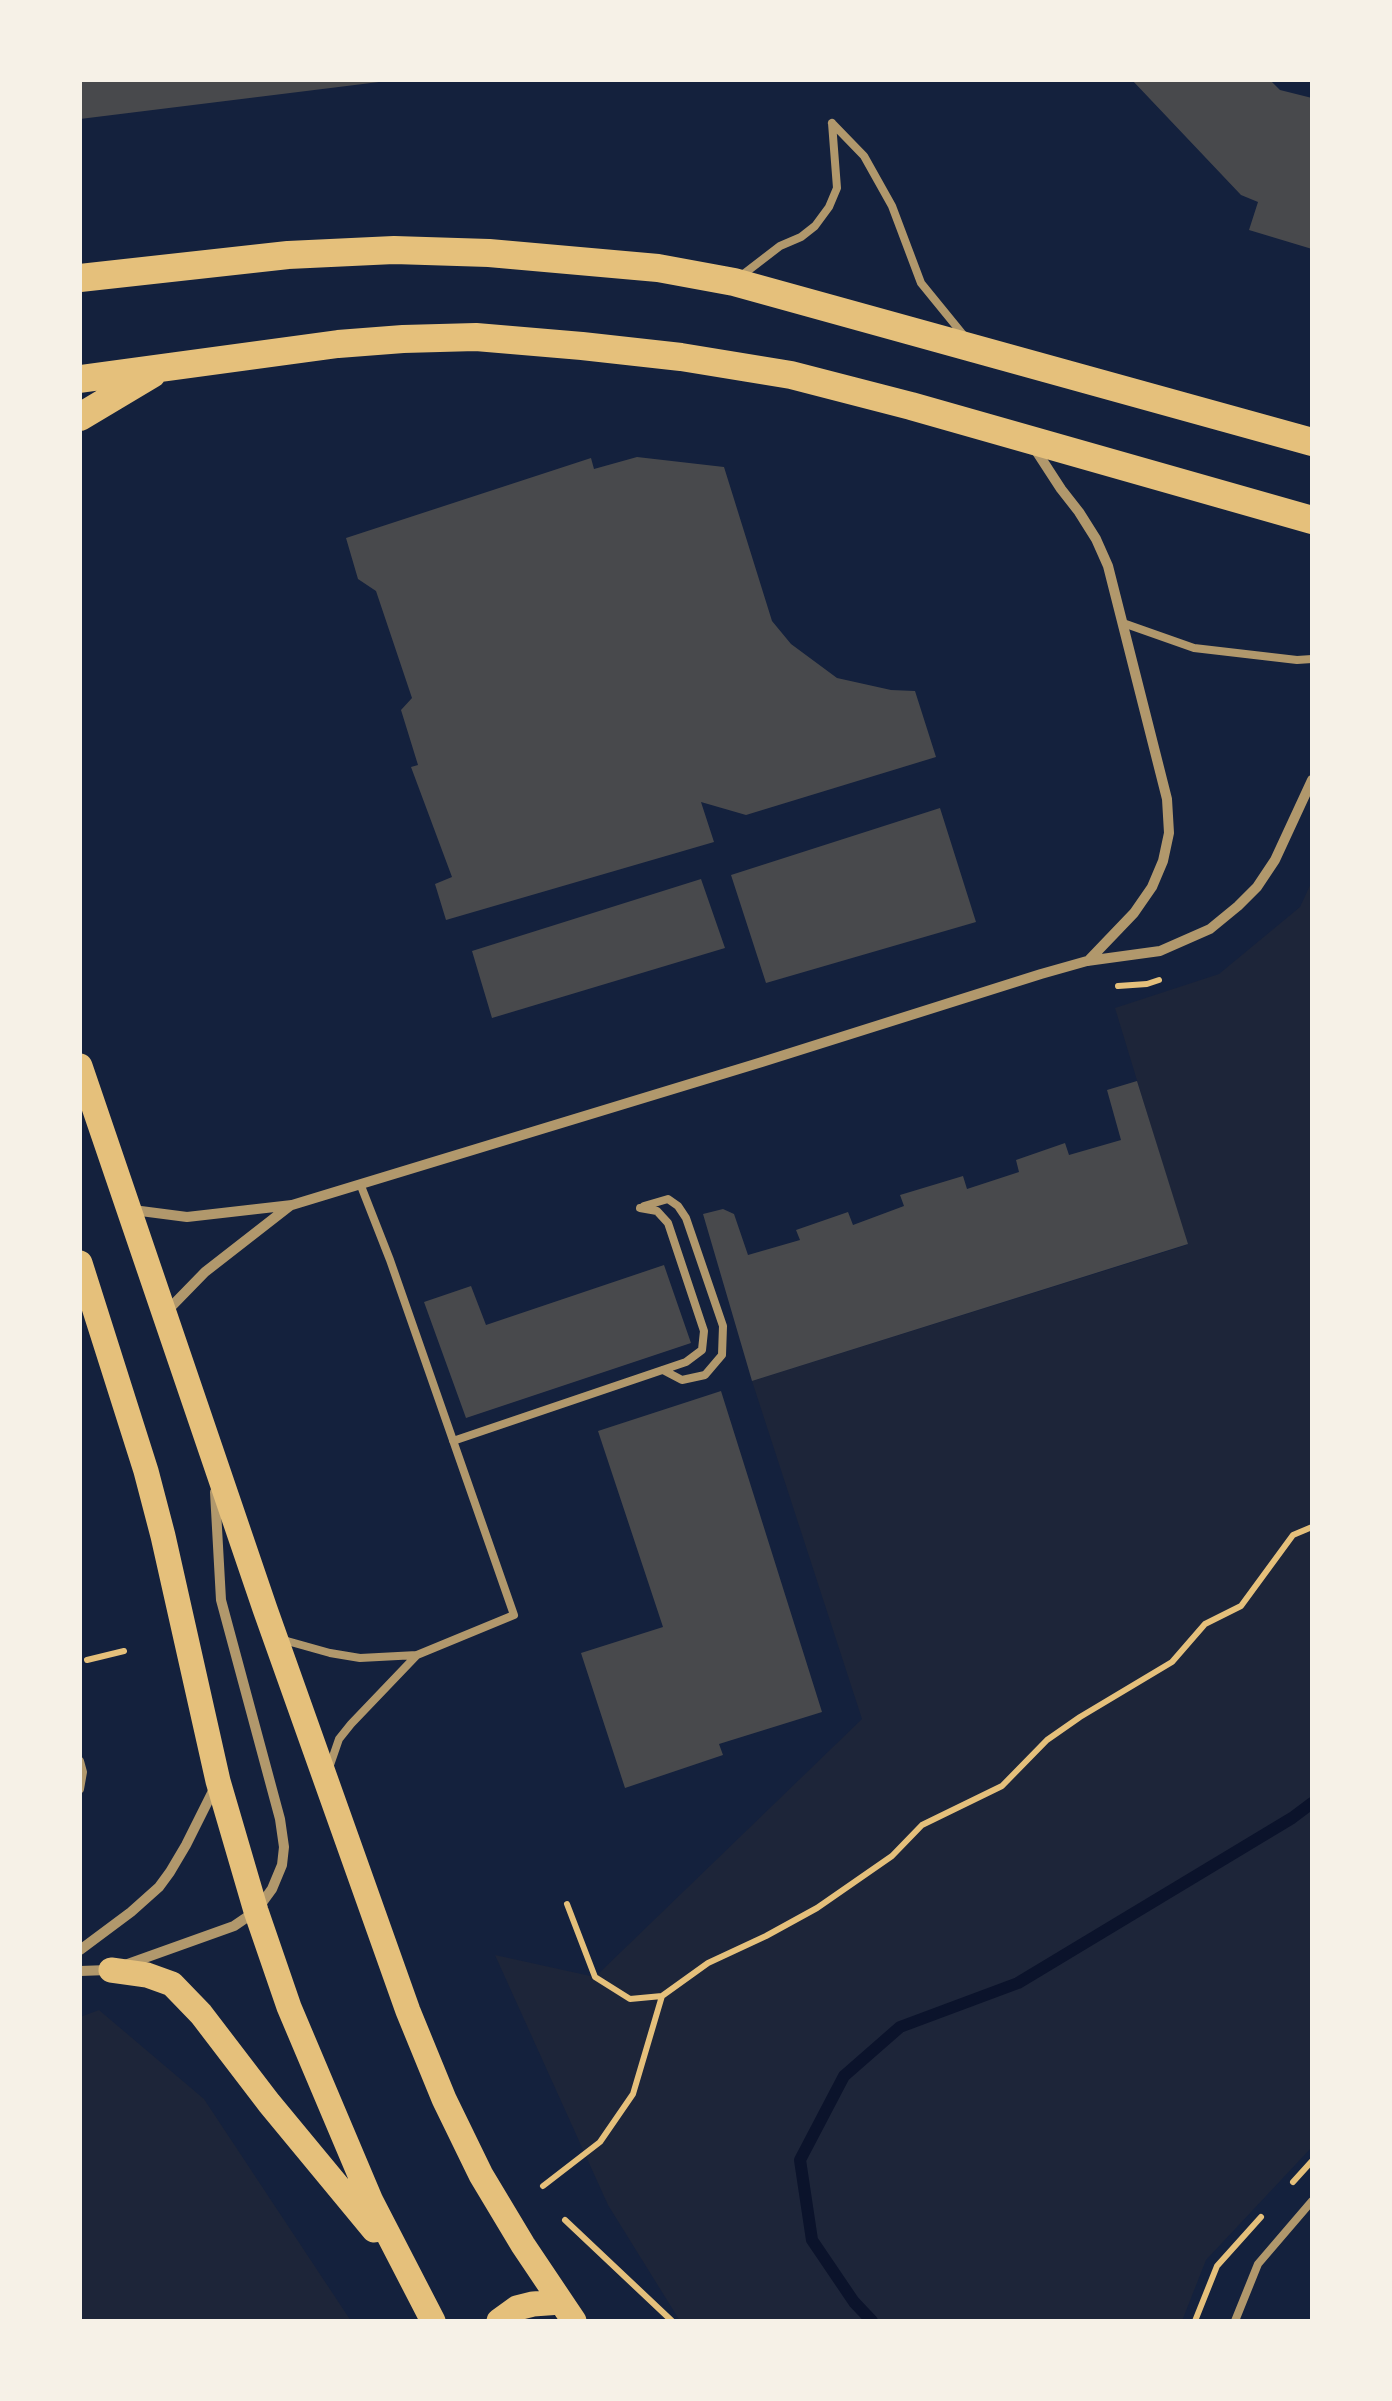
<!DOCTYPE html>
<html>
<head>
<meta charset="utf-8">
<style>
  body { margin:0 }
  #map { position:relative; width:1392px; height:2401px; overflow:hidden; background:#14213d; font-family:Jost,sans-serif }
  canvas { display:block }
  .frame { position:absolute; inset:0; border:82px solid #f6f1e7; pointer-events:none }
</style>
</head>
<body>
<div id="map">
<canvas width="1392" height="2401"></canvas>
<div class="frame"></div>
</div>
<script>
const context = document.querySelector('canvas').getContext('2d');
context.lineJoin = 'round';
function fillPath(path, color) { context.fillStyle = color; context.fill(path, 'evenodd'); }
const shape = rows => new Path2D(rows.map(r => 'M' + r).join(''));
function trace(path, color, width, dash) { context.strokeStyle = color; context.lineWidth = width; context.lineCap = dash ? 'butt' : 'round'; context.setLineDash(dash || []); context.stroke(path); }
fillPath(shape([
  [1312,881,1312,2147,1206,2260,1182,2321,680,2321,608,2205,495,1955,595,1977,862,1719,752,1381,1187,1245,1115,1008,1219,974,1300,907],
  [99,2010,204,2099,351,2321,80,2321,80,2017]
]), '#1d2539');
trace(shape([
  [872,2321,854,2302,812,2240,800,2160,844,2076,900,2027,1018,1983,1292,1818,1312,1803]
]), '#0b132b', 12);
fillPath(shape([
  [80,80,379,80,379,82,80,119],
  [1132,80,1270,80,1280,90,1312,98,1312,249,1249,230,1258,202,1241,195],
  [637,457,724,467,772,621,791,644,837,678,891,690,915,691,936,757,746,815,701,802,714,842,446,920,435,884,452,877,411,767,418,765,401,710,412,698,376,591,358,579,346,538,591,458,594,469],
  [940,808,976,922,766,983,731,875],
  [701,879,725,948,492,1018,472,951],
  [1137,1081,1188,1244,752,1381,703,1214,723,1209,734,1214,748,1255,800,1240,796,1230,848,1212,853,1225,904,1206,900,1195,963,1176,967,1189,1019,1172,1016,1160,1065,1143,1069,1155,1121,1140,1107,1090],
  [664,1265,691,1343,466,1418,424,1302,471,1286,486,1325],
  [721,1391,822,1712,719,1744,723,1755,625,1788,581,1653,663,1627,598,1431]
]), '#48494c');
trace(shape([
  [1118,986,1147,984,1159,980],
  [87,1660,124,1651],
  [567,1904,595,1977,630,1999,662,1996,708,1963,766,1936,817,1908,892,1856,922,1825,1002,1786,1047,1740,1080,1717,1172,1662,1205,1624,1241,1606,1293,1535,1312,1527],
  [1293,2182,1312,2161],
  [543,2186,600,2142,633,2094,662,1996],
  [565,2220,672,2321],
  [1195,2321,1217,2266,1261,2217]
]), '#e5c07b', 6);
trace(shape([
  [832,123,864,156,892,206,921,283,965,337],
  [741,276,780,246,801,237,815,226,829,207,837,188,832,123],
  [1123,623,1194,648,1297,660,1312,659],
  [644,1206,668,1199,678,1206,686,1218,723,1326,722,1355,705,1375,682,1380,663,1370],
  [453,1441,686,1362,702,1350,704,1331,668,1223,657,1211,640,1208],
  [280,1639,330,1653,360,1658,417,1655,514,1615,390,1260,361,1186],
  [80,1761,83,1772,80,1789],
  [329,1768,339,1739,351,1724,417,1655],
  [1235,2321,1258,2264,1312,2201]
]), '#b1986c', 8);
trace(shape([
  [1035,449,1061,489,1079,512,1096,539,1108,566,1167,799,1169,833,1163,861,1152,887,1134,913,1088,961],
  [133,1210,187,1217,292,1205,762,1062,1041,974,1087,961,1160,951,1210,929,1238,906,1257,887,1275,860,1312,780],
  [167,1311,205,1272,291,1205],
  [80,1950,131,1912,159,1887,170,1872,186,1845,214,1789],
  [125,1965,234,1926,256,1911,272,1889,282,1865,284,1847,280,1819,221,1600,215,1492],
  [80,1971,108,1970]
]), '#b1986c', 10);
trace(shape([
  [80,1066,265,1609,408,2011,444,2099,481,2175,523,2245,574,2321],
  [80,1263,146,1471,163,1536,218,1781,256,1911,289,2007,371,2201,433,2321],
  [111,1970,147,1975,172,1984,201,2014,269,2103,374,2230],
  [499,2321,517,2308,533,2304,561,2302]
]), '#e5c07b', 25);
trace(shape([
  [80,278,288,255,394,250,489,253,658,268,734,282,1312,442],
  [80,379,338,344,403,339,476,337,582,346,681,357,791,375,911,406,1312,520],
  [80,417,152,374]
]), '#e5c07b', 28);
</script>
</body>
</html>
